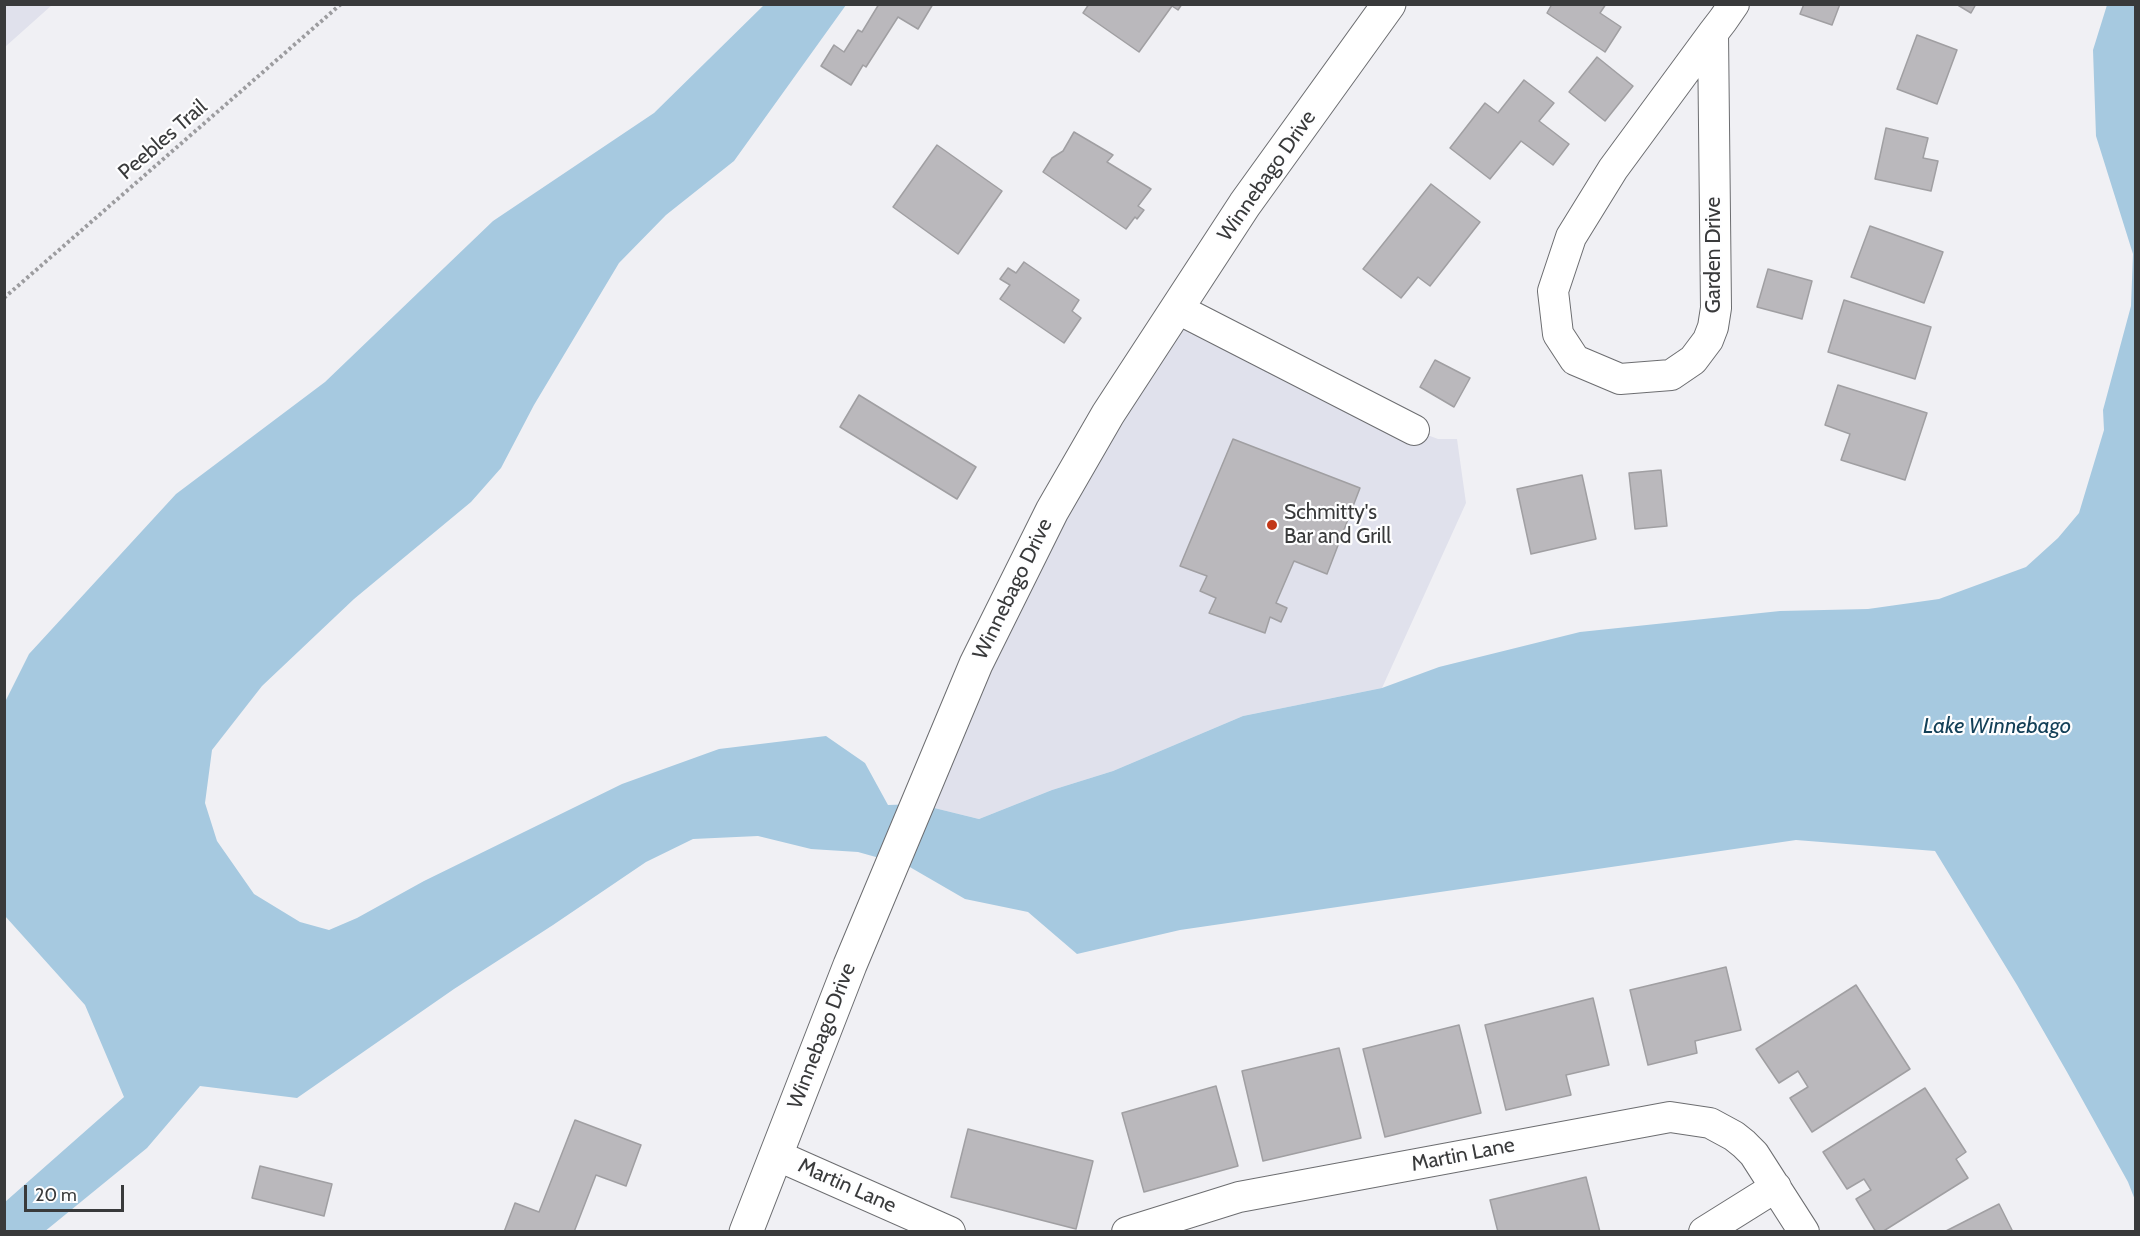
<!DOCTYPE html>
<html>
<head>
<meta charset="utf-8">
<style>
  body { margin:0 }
  #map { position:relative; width:2140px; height:1236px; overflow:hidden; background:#f0f0f4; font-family:Cabin,sans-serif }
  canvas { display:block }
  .frame { position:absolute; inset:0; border:6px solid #393a3b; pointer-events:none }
  .scale { position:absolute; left:24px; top:1185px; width:100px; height:27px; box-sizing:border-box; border:3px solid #393a3b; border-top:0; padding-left:8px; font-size:18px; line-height:21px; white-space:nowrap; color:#393a3b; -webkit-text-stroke:4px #fefeff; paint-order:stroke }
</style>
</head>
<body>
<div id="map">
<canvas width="2140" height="1236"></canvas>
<div class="frame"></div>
<div class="scale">20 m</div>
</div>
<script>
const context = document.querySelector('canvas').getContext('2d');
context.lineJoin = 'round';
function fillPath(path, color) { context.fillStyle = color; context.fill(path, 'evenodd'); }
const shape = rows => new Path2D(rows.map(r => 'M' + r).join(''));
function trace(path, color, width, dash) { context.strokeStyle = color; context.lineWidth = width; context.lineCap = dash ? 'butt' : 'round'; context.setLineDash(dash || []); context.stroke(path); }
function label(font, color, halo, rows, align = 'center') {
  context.font = font + ' Cabin,sans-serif'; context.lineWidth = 4.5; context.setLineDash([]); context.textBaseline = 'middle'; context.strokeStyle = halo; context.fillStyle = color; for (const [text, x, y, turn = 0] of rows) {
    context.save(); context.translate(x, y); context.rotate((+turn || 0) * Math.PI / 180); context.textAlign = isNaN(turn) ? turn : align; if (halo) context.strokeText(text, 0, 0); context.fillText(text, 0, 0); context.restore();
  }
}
fillPath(shape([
  [5,4,52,4,52,5,5,47],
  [1178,309,1414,430,1438,439,1457,439,1466,503,1382,688,1243,716,1113,771,1052,790,979,819,918,804,976,664]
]), '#e0e1ec');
fillPath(shape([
  [764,5,846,5,734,161,666,215,619,263,534,405,501,468,471,502,354,599,262,686,212,750,205,803,217,841,254,894,300,922,329,930,357,918,424,881,622,784,719,749,826,736,865,763,888,805,918,804,979,819,1052,790,1113,771,1243,716,1382,688,1439,667,1580,632,1780,611,1868,609,1939,599,2026,567,2058,538,2079,513,2104,430,2103,410,2131,306,2133,254,2096,136,2093,50,2107,5,2135,5,2135,1200,2128,1182,2067,1072,2017,985,1935,851,1796,840,1180,930,1077,954,1028,912,965,899,908,866,858,852,811,849,758,836,693,839,646,862,553,925,454,989,297,1098,200,1086,147,1148,44,1232,5,1231,5,1202,124,1097,85,1005,5,916,5,702,29,654,176,494,325,382,493,221,654,113]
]), '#a6c9e0');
const building = shape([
  [879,4,933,4,918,29,898,17,866,67,863,65,851,85,821,66,834,45,844,52,858,30,862,32,879,4],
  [1089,4,1182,4,1178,10,1172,6,1139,52,1083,13,1089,4],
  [1552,4,1606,4,1600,13,1621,27,1605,52,1547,13,1552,4],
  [1804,4,1840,4,1832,25,1800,14,1804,4],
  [1956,4,1976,4,1971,13,1956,4],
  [1917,35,1957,50,1937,104,1897,89,1917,35],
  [1597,57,1633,86,1605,121,1569,92,1597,57],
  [1524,80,1554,103,1539,121,1569,144,1553,165,1521,141,1490,179,1450,148,1485,103,1498,113,1524,80],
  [1886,128,1928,138,1923,158,1938,161,1931,191,1875,179,1886,128],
  [1074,132,1113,155,1107,162,1151,189,1138,206,1144,210,1137,219,1135,217,1126,229,1043,172,1052,158,1063,151,1074,132],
  [937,145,1002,191,958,254,893,207,937,145],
  [1431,184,1480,222,1430,286,1418,277,1401,298,1363,269,1431,184],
  [1870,226,1943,252,1924,303,1851,277,1870,226],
  [1024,262,1079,300,1072,311,1081,318,1064,343,1000,299,1010,285,1000,279,1008,268,1016,273,1024,262],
  [1768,269,1812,281,1802,319,1757,307,1768,269],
  [1844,300,1931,327,1915,379,1828,352,1844,300],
  [1435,360,1470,378,1454,407,1420,387,1435,360],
  [1838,385,1927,413,1905,480,1841,460,1850,434,1825,425,1838,385],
  [859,395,976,467,957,499,840,427,859,395],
  [1233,439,1360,488,1327,574,1294,561,1276,603,1287,608,1281,622,1270,617,1265,633,1209,613,1216,598,1200,591,1207,576,1180,566,1233,439],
  [1661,470,1667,526,1635,529,1629,473,1661,470],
  [1582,475,1596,539,1531,554,1517,489,1582,475],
  [1726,967,1741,1030,1695,1041,1697,1053,1648,1065,1630,990,1726,967],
  [1856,985,1910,1069,1812,1132,1790,1098,1808,1087,1798,1071,1779,1083,1756,1049,1856,985],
  [1593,998,1609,1065,1566,1075,1571,1095,1506,1110,1485,1025,1593,998],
  [1459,1025,1481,1113,1385,1137,1363,1049,1459,1025],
  [1339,1048,1361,1138,1263,1161,1242,1071,1339,1048],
  [1216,1086,1238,1166,1144,1192,1122,1113,1216,1086],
  [1925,1088,1966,1152,1956,1159,1968,1178,1882,1232,1876,1232,1856,1199,1871,1190,1864,1179,1847,1189,1823,1152,1925,1088],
  [575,1120,641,1145,626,1186,596,1175,574,1232,504,1232,515,1203,539,1212,575,1120],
  [968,1129,1093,1161,1076,1229,951,1197,968,1129],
  [260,1166,332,1184,324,1216,252,1198,260,1166],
  [1586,1177,1600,1232,1498,1232,1490,1200,1586,1177],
  [1999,1204,2013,1232,1944,1232,1999,1204]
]);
fillPath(building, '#bab8bc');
trace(building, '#a09fa2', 1.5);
const street = shape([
  [1713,33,1716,308,1713,327,1708,340,1693,360,1671,375,1620,379,1575,360,1558,334,1553,291,1571,237,1613,169,1713,33,1723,20,1734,4],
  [1178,309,1414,430],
  [776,1155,950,1232],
  [1127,1232,1239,1197,1670,1117,1710,1123,1734,1136,1744,1144,1754,1154,1804,1232],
  [1704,1232,1776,1187]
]);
const secondary = shape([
  [746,1232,850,965,976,664,1052,511,1108,414,1245,204,1389,4]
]);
trace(street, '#6c6d70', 32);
trace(secondary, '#6c6d70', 35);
trace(shape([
  [4,298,341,4]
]), '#9c9c9f', 4, [3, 3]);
trace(street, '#fff', 30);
trace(secondary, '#fff', 33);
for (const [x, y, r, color] of [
  [1272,525,6,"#c23718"]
]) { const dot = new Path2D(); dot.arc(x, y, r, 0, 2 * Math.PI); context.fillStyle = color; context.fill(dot); trace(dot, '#fefeff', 2); }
label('21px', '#393a3b', '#fefeff', [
  ["Peebles Trail",163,140,-41],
  ["Winnebago Drive",1267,176,-55],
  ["Garden Drive",1714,255,-90],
  ["Winnebago Drive",1013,589,-64],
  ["Winnebago Drive",822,1036,-69],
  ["Martin Lane",1463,1155,-11],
  ["Martin Lane",847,1186,24]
]);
label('21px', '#393a3b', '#fefeff', [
  ["Schmitty's",1284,513],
  ["Bar and Grill",1284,537]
], 'left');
label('italic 22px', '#134058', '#fefeff', [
  ["Lake Winnebago",1997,727]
]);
</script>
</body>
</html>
